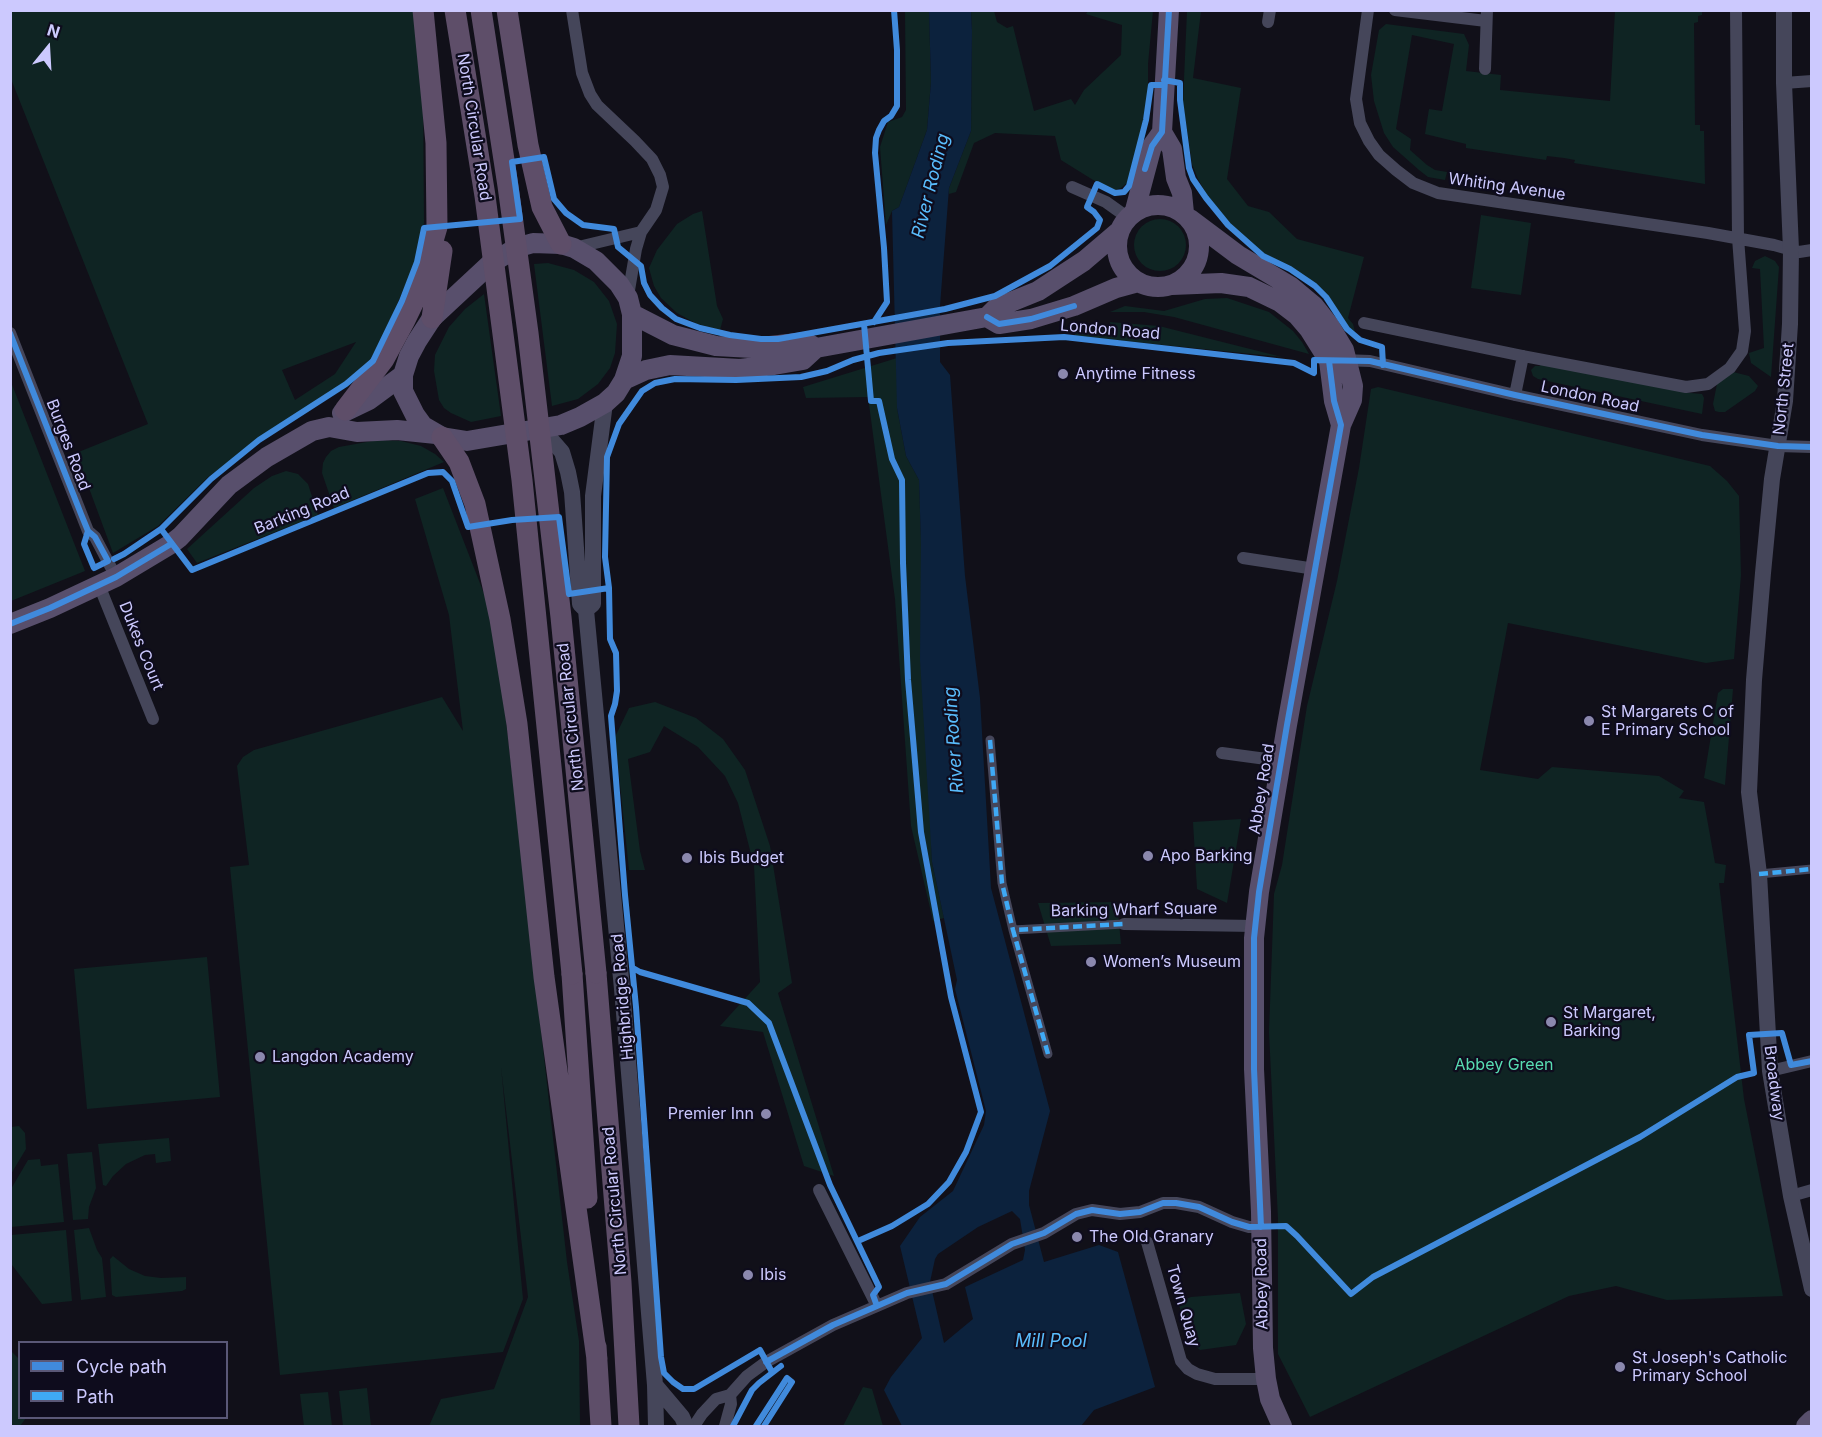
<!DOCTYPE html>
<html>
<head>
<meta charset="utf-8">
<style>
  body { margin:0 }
  #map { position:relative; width:1822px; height:1437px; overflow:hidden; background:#111019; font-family:Inter,sans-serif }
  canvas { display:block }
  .frame { position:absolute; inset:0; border:12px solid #ccc9fe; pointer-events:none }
  .legend { position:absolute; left:18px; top:1341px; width:210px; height:78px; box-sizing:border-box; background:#0e0c1d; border:2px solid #5a5877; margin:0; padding:8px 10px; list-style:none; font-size:18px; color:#ccc9fe }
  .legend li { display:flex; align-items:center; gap:12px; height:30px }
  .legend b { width:30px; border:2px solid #5a5877 }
  .north { position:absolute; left:18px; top:18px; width:60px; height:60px; -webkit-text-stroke:4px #0e0c1d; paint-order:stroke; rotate:18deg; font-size:16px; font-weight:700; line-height:24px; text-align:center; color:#ccc9fe }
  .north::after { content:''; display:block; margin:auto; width:21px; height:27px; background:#ccc9fe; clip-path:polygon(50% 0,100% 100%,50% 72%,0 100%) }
</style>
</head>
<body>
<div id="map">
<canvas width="1822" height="1437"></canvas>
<div class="frame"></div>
<ul class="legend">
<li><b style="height:8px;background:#408adc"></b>Cycle path</li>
<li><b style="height:8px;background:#3fa9f5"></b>Path</li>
</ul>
<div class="north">N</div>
</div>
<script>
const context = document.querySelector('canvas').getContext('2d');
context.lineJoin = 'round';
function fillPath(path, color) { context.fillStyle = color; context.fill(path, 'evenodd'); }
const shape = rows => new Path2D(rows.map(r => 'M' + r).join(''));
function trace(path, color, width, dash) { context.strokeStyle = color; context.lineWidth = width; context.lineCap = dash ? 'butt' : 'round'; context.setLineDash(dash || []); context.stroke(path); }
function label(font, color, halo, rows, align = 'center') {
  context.font = font + ' Inter,sans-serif'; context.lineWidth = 4.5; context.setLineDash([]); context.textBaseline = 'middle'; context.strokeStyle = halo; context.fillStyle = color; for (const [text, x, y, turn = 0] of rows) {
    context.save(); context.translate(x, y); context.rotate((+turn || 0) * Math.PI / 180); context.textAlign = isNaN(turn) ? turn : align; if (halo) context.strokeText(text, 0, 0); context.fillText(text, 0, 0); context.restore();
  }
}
fillPath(shape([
  [11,11,415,11,423,85,424,223,416,260,373,361,346,384,287,421,208,477,158,526,113,553,76,453,148,424,11,79],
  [356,342,335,374,295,400,282,370],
  [905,11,929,11,931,82,927,130,899,207,892,211,886,225,880,147,888,122,902,117,906,110],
  [971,11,994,11,997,22,1007,28,1013,26,1034,111,1071,99,1075,105,1084,90,1121,55,1122,25,1086,14,1088,11,1153,11,1148,64,1148,91,1144,116,1132,170,1128,182,1121,188,1112,191,1106,188,1061,160,1055,136,995,133,974,143,956,192,949,194,949,188,971,131,972,31],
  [1187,11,1201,11,1193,78,1241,88,1227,179,1248,206,1269,212,1297,239,1364,257,1348,318,1353,324,1355,332,1349,327,1328,296,1305,276,1263,253,1230,224,1207,195,1198,179,1192,164,1183,102],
  [1615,11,1702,11,1702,15,1698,16,1698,22,1694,23,1695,125,1700,125,1700,131,1704,131,1705,184,1574,163,1575,160,1564,158,1547,156,1546,160,1466,148,1466,144,1425,134,1429,109,1442,111,1454,44,1412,35,1396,129,1411,139,1410,150,1427,165,1435,170,1447,172,1445,180,1428,177,1419,170,1393,147,1384,133,1374,101,1371,75,1379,30,1386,24,1464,34,1469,45,1466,71,1501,75,1500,90,1610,101],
  [702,211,717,306,723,319,720,330,697,324,677,313,661,298,654,286,649,268,657,250,677,224,693,214],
  [1481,215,1531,223,1521,295,1471,288],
  '1134 245a26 26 0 1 1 52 0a26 26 0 1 1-52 0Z',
  [1765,256,1775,261,1779,267,1771,377,1751,363,1749,353,1764,348,1760,269,1752,268,1755,261],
  [548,263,574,270,594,282,609,301,617,324,615,353,610,368,598,384,578,399,552,406,534,264],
  [484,294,501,416,471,422,451,413,444,408,439,400,434,371,435,355,449,327,465,309],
  [1227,298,1269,312,1293,331,1302,342,1309,354,1174,317,1144,312,1110,312,1125,306,1164,311,1205,299],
  [1110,322,1159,326,1282,357,1075,336,1075,328,1110,327],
  [897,358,897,408,906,456,919,480,932,862,944,918,933,921,911,826,895,599,868,397,806,398,803,387],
  [1541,362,1690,393,1702,394,1704,398,1702,414,1538,379,1533,376,1531,370,1535,366,1540,366],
  [1733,372,1749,376,1758,386,1755,391,1725,412,1719,412,1715,411,1713,404,1717,384],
  [11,382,85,571,11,601,10,601],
  [1378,387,1710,466,1727,481,1739,496,1741,575,1734,659,1706,663,1508,623,1480,770,1538,779,1552,767,1659,776,1684,791,1679,798,1704,802,1715,863,1726,865,1724,883,1719,883,1744,1099,1783,1296,1667,1300,1616,1286,1569,1296,1310,1417,1278,1354,1278,1219,1269,1032,1274,894,1282,865,1307,706,1337,581,1359,468,1371,389],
  [378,440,401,441,421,446,435,454,444,462,334,508,322,473,323,463,326,457,331,451,339,447],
  [286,471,298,474,308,484,318,515,197,563,187,549,254,488,272,476],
  [443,488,495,622,567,1262,579,1341,580,1426,429,1426,441,1399,494,1389,528,1297,501,1067,523,1299,503,1352,280,1375,230,867,249,865,237,766,243,757,254,750,442,697,463,731,449,615,415,499],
  [1723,689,1733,689,1725,785,1704,778,1718,693],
  [655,702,696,718,723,739,745,770,770,846,792,983,778,993,834,1176,804,1166,763,1032,720,1026,760,982,754,866,738,803,725,776,698,747,664,726,650,752,628,759,640,851,645,870,629,870,615,737,629,708],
  [1241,819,1227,903,1197,889,1193,822],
  [1117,902,1121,944,1051,946,1038,903],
  [207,957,220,1097,87,1109,74,969],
  [19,1126,25,1133,26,1149,11,1174,11,1127],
  [169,1138,171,1161,156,1163,155,1154,145,1155,126,1164,113,1176,106,1186,103,1185,98,1144],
  [92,1152,96,1188,89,1207,88,1219,73,1220,67,1154],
  [40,1159,41,1166,58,1164,64,1222,11,1227,11,1189,28,1160],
  [89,1228,97,1250,102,1258,106,1297,81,1300,74,1230],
  [66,1230,72,1301,42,1304,12,1265,11,1235],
  [113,1256,129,1269,145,1276,161,1278,186,1277,186,1289,182,1291,116,1297,112,1295,110,1259],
  [1240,1293,1246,1324,1236,1345,1200,1350,1190,1341,1178,1302,1191,1297],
  [11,1351,19,1359,20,1418,26,1418,20,1426,11,1426],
  [863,1387,872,1389,883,1426,843,1426],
  [367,1388,371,1426,343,1426,339,1391],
  [328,1392,332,1426,304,1426,300,1394]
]), '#0f2423');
fillPath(shape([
  [929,11,971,11,972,31,971,131,949,188,940,306,940,362,950,375,965,576,980,698,991,888,1050,1111,1029,1191,1029,1205,1044,1262,1099,1245,1118,1252,1155,1387,1094,1410,1081,1426,902,1426,884,1390,891,1377,922,1338,900,1246,920,1217,953,1191,984,1125,986,1111,955,989,957,980,932,862,920,659,921,544,919,480,906,456,897,408,892,211,899,207,927,130,931,82],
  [1012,1211,1020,1219,1025,1250,1023,1260,965,1287,973,1319,944,1343,930,1282,935,1259,938,1254,978,1227]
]), '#0c223d');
trace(shape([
  [990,740,1002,883,1013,930],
  [1759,874,1812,869],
  [1048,1054,1013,930,1124,924]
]), '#45465a', 9);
trace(shape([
  [572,10,582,73,590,94,597,105,635,141,652,159,660,175,663,187,656,210,641,232,636,249,628,296],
  [1368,10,1356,99,1360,123,1369,141,1379,155,1396,170,1413,183,1438,193,1708,233,1774,245,1799,252,1812,250],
  [1395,10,1486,21],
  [1268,22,1270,10],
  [1485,69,1487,10],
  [1784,83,1812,81],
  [1072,187,1106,202,1127,217],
  [574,248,641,232],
  [1364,323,1523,356,1686,387,1708,384,1730,368,1742,351,1745,331,1738,238,1736,10],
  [10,333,88,531,95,537,116,577],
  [1342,360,1370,361,1515,395,1702,435,1778,446,1812,447],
  [1515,395,1523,356],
  [1243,558,1315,569],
  [99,585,153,719],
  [1222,753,1281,761],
  [1124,924,1255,926],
  [1770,1071,1812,1061],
  [819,1190,877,1306],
  [1791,1196,1812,1190],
  [1147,1242,1181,1361,1188,1369,1197,1374,1215,1379,1266,1379],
  [694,1426,702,1414,716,1399,730,1395,747,1376,766,1362,833,1325,877,1306,907,1293,946,1284,1012,1244,1044,1233,1076,1214,1092,1210,1120,1214,1140,1212,1163,1203,1176,1203,1199,1207,1232,1222,1249,1227,1261,1227],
  [725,1426,731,1404,730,1395]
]), '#45465a', 12);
trace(shape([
  [1784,10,1784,83,1791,250,1790,324,1785,401,1772,479,1763,573,1754,680,1749,792,1759,874,1770,1071,1791,1196,1812,1289],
  [542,429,562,452,568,472,572,492,580,604,586,610,622,989,655,1385,656,1426],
  [586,610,593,604,593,496,605,403],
  [655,1385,682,1417,686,1426]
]), '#45465a', 16);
trace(shape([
  [1169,10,1162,132,1172,149,1176,178,1182,193,1184,213],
  '1117 246a41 41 0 1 1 82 0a41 41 0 1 1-82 0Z',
  [1135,210,1152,146,1162,132],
  [1190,219,1238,255,1290,286,1314,306,1329,325,1344,350,1353,386,1352,400,1341,425,1287,725,1259,892,1254,938,1254,1069,1261,1212,1263,1348,1266,1379,1270,1399,1282,1426],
  [533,243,561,244,574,248,596,261,619,284,628,298,632,314,632,356,624,380,616,393,605,403,580,417,561,425,467,441,442,437,423,426,415,415,403,391,403,375,409,356,417,341,432,318,490,264,516,248,533,243],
  [1172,285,1221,283,1249,287,1280,302,1297,315,1309,329,1329,361,1334,401,1341,425],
  [632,314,673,335,716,346,752,348,806,342,816,348],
  [987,317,999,324,1031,319,1074,306,1116,288,1138,282],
  [624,380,646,370,670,365,740,369,774,365,803,360,816,348,987,317,996,308,1038,291,1084,261,1118,232],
  [342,413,369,400,403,375],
  [10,624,50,608,116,577,171,544,180,537,229,485,267,457,312,431,329,427,357,432,397,430,436,434],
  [1806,1426,1812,1420]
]), '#584f6c', 20);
trace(shape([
  [507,10,528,145,542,207,561,244],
  [432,318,442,251],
  [345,410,384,359,405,320,417,295,437,227,436,143,423,10],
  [442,437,459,462,475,504,500,619,517,724,544,977,597,1359],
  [596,973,621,1282,629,1426],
  [572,974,587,1198],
  [596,1346,601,1426]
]), '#5e4e69', 21);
trace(shape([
  [455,10,485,196,522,480,572,974],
  [481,10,508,186,528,333,561,617,596,973]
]), '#5e4e69', 21);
trace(shape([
  [990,740,1002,883,1013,930],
  [1759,874,1812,869],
  [1048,1054,1013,930,1124,924]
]), '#3fa9f5', 4.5, [9, 4.5]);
trace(shape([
  [1164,80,1180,83,1180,100,1189,168,1193,179,1206,198,1228,225,1263,256,1290,269,1315,286,1326,297,1347,329,1360,340,1382,347,1383,365],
  [1145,169,1152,146,1162,132,1169,10],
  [987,317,999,324,1031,319,1074,306],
  [874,322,887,302,884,248,875,153,876,138,879,130,884,121,891,116,897,106,897,50,894,10],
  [10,333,81,514,88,531,95,537,108,561,94,568,84,544,88,531],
  [161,529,192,570,428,473,443,472,452,481,468,527,512,520,559,517,569,594,609,588],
  [114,559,124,554,161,529,211,479,259,440,346,384,373,361,402,301,417,262,424,228,520,219,512,162,544,157,554,199,566,213,583,225,614,229,618,247,641,266,644,283,650,295,662,308,676,319,700,328,730,335,761,339,778,339,945,309,995,296,1050,266,1097,228,1100,220,1094,212,1087,207,1097,184,1115,193,1124,192,1129,186,1146,120,1151,85,1164,85],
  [10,624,50,608,116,577,171,544],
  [633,968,640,972,748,1003,769,1023,830,1185,879,1287,873,1295,877,1306],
  [1261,1227,1254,1069,1254,938,1259,892,1287,725,1341,425,1334,401,1329,361],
  [858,1241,892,1226,928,1204,949,1182,966,1152,981,1112,951,997,921,832,908,680,903,563,902,480,892,459,879,401,871,401,864,324],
  [766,1362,833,1325,877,1306,907,1293,946,1284,1012,1244,1044,1233,1076,1214,1092,1210,1120,1214,1140,1212,1163,1203,1176,1203,1199,1207,1232,1222,1249,1227,1286,1226,1297,1236,1351,1294,1373,1277,1640,1137,1737,1077,1754,1073,1749,1035,1782,1033,1791,1065,1812,1061],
  [772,1372,760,1350,694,1389,683,1389,673,1382,664,1373,661,1357,636,1007,625,895,611,716,615,704,617,691,616,653,610,639,609,588,605,557,607,457,619,424,642,391,655,383,675,379,736,380,801,377,827,371,853,360,879,353,948,343,1064,337,1294,363,1314,373,1314,360,1370,361,1515,395,1702,435,1778,446,1812,447],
  [733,1426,752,1390,759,1383,781,1366],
  [756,1426,787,1378,792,1382,764,1426]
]), '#408adc', 6);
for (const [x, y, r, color] of [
  [1063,374,6,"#8b88ae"],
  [1589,721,6,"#8b88ae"],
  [1148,856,6,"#8b88ae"],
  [687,858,6,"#8b88ae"],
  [1091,962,6,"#8b88ae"],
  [1551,1022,6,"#8b88ae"],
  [260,1057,6,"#8b88ae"],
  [766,1114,6,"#8b88ae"],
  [1077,1237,6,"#8b88ae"],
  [748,1275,6,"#8b88ae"],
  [1620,1367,6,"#8b88ae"]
]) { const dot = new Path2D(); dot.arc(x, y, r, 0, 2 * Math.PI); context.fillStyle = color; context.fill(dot); trace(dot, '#0e0c1d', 2); }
label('16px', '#ccc9fe', '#0e0c1d', [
  ["North Circular Road",474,127,81],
  ["Whiting Avenue",1507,187,8],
  ["London Road",1110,330,5],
  ["North Street",1784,389,-84],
  ["London Road",1590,397,12],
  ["Burges Road",68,445,69],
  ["Barking Road",302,511,-22],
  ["Dukes Court",141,646,68],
  ["North Circular Road",571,717,-96],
  ["Abbey Road",1262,789,-81],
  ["Barking Wharf Square",1134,910,-1],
  ["Highbridge Road",623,997,-95],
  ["Broadway",1774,1083,83],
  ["North Circular Road",615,1201,-95],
  ["Abbey Road",1262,1284,-91],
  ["Town Quay",1183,1306,74]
]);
label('16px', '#ccc9fe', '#0e0c1d', [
  ["Anytime Fitness",1075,374],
  ["St Margarets C of",1601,712],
  ["E Primary School",1601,730],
  ["Apo Barking",1160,856],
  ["Ibis Budget",699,858],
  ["Women’s Museum",1103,962],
  ["St Margaret,",1563,1013],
  ["Barking",1563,1031],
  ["Langdon Academy",272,1057],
  ["Premier Inn",754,1114,"right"],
  ["The Old Granary",1089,1237],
  ["Ibis",760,1275],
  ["St Joseph's Catholic",1632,1358],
  ["Primary School",1632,1376]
], 'left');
label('16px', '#58dcb2', '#0e0c1d', [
  ["Abbey Green",1504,1065]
]);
label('italic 18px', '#59bcfc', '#0e0c1d', [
  ["River Roding",931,186,-76],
  ["River Roding",954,740,-94],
  ["Mill Pool",1051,1342]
]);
</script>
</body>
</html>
